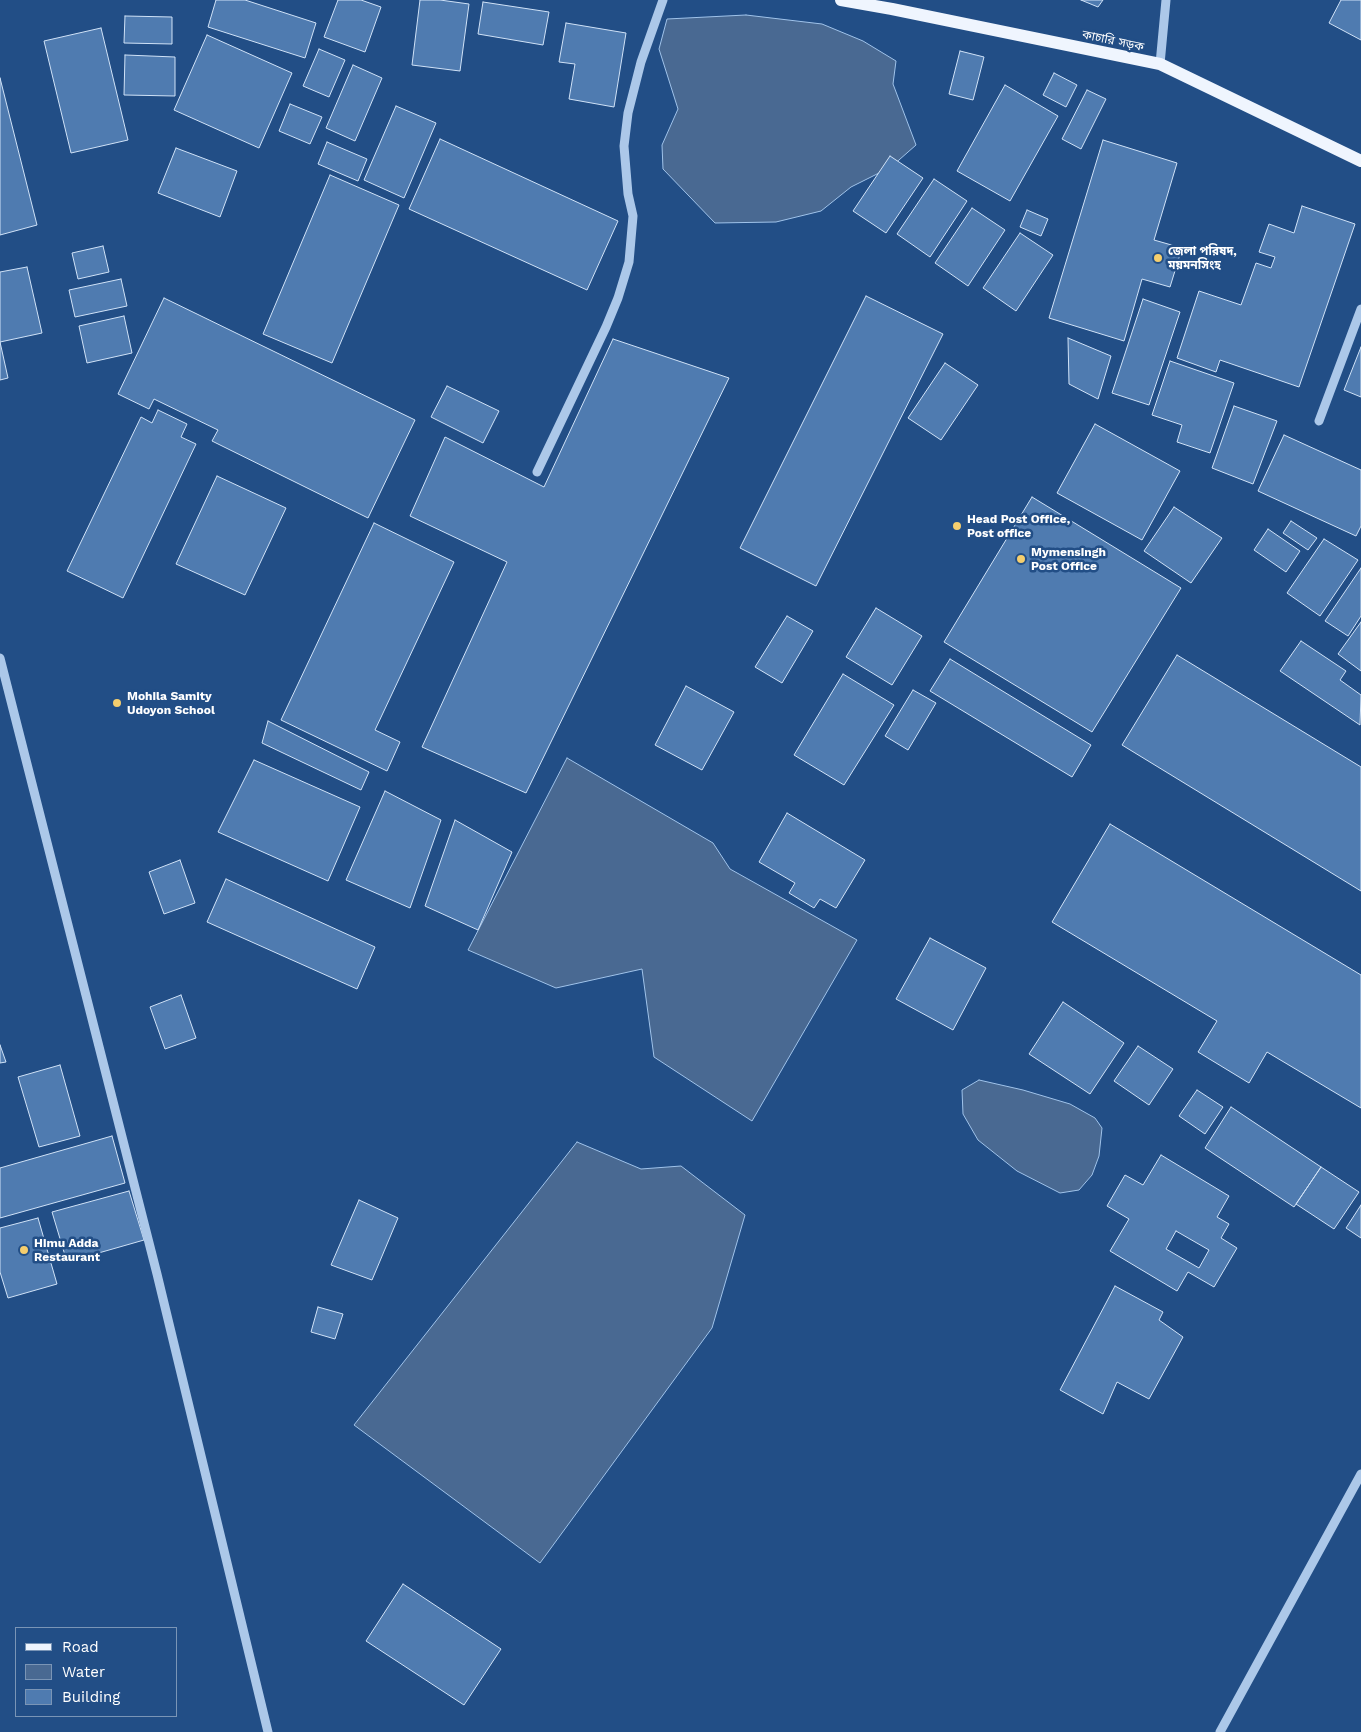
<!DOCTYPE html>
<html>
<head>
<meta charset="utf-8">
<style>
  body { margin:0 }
  #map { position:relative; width:1361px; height:1732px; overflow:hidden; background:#224e86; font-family:"Work Sans",sans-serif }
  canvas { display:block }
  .legend { position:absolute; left:15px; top:1627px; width:162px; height:90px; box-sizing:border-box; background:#224e86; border:1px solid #7a95b6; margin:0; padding:6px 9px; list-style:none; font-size:15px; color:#fff }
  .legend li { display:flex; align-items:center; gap:10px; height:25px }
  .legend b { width:25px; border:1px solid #7a95b6 }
</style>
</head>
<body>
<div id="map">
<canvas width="1361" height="1732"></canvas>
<ul class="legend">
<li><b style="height:6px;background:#eff5fe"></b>Road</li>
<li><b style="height:14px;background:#496992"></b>Water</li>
<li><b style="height:14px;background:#4f7bb0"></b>Building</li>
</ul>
</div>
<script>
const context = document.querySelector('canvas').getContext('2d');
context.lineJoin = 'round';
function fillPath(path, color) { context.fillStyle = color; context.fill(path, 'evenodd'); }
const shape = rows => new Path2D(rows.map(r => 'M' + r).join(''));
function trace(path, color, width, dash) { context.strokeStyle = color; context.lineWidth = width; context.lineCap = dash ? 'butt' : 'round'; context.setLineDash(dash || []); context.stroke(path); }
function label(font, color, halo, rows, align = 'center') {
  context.font = font + ' "Work Sans","Noto Sans Bengali",sans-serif'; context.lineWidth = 5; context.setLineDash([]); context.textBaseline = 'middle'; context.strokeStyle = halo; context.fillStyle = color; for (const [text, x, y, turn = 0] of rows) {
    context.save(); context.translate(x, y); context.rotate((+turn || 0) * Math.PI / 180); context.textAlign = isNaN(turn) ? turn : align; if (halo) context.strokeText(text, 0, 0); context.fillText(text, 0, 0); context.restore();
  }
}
const water = shape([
  [746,15,822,24,863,41,896,61,893,84,916,145,891,167,851,187,821,211,776,222,715,223,663,169,662,145,678,109,659,49,667,19,746,15],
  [567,758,713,843,730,869,857,940,752,1121,654,1057,642,969,556,988,468,950,567,758],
  [979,1080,1023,1090,1070,1104,1095,1118,1102,1128,1099,1156,1092,1175,1079,1190,1060,1193,1017,1171,978,1140,963,1114,962,1090,979,1080],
  [577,1142,641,1169,681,1166,745,1215,712,1328,540,1563,354,1425,577,1142]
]);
fillPath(water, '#496992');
trace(water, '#a0c3ea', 1);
const building = shape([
  [216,0,245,0,316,23,305,58,208,27,216,0],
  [338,0,361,0,381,7,365,52,324,37,338,0],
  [420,0,440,0,469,4,460,71,412,65,420,0],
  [1081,0,1103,0,1098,7,1081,0],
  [1341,0,1361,0,1361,40,1329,23,1341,0],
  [483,2,549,12,543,45,478,34,483,2],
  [125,16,172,17,172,44,124,43,125,16],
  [566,23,626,33,614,107,569,99,575,64,559,62,566,23],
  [101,28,128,140,71,153,44,41,101,28],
  [207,35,292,73,259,148,174,110,207,35],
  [319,49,345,60,329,97,303,86,319,49],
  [960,51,984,57,973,100,949,94,960,51],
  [125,55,175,57,175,96,124,95,125,55],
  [353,65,382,78,355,141,326,128,353,65],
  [1054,73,1077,85,1066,107,1043,95,1054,73],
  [0,78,37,225,0,235,0,78],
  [1005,85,1058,116,1010,201,957,171,1005,85],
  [1087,90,1106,99,1081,149,1062,139,1087,90],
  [290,104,322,117,310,144,279,131,290,104],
  [396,106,436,123,404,198,364,180,396,106],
  [440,139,618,221,587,290,409,209,440,139],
  [1103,140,1177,163,1154,240,1182,248,1170,287,1142,279,1124,341,1049,318,1103,140],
  [327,142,367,159,358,181,318,164,327,142],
  [176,148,237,171,220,217,158,193,176,148],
  [890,156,923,178,886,233,853,211,890,156],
  [330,175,399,205,332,363,263,334,330,175],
  [934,179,967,201,930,257,897,234,934,179],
  [1302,206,1355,224,1299,387,1220,360,1216,372,1177,358,1199,291,1241,305,1256,263,1271,268,1275,257,1259,252,1269,224,1294,233,1302,206],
  [972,208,1005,230,968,286,935,263,972,208],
  [1027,210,1048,219,1041,236,1020,227,1027,210],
  [1020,233,1053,255,1016,311,983,288,1020,233],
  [103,246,109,272,78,279,72,253,103,246],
  [27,267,42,333,0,342,8,378,0,380,0,272,27,267],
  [121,279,127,306,75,317,69,290,121,279],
  [866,296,943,334,816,586,740,548,866,296],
  [164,298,415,420,368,518,212,441,218,430,154,399,149,409,118,394,164,298],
  [1143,299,1180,312,1149,405,1112,393,1143,299],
  [124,316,132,353,87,363,79,326,124,316],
  [1068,338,1111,356,1098,399,1069,384,1068,338],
  [613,339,729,378,526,793,422,747,507,562,410,516,445,437,544,487,613,339],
  [1361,347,1361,397,1344,390,1361,347],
  [1170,361,1234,383,1210,453,1177,442,1182,425,1152,415,1170,361],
  [945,363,978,385,941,440,908,418,945,363],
  [447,386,499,411,483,443,431,417,447,386],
  [1234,406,1277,421,1253,484,1212,468,1234,406],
  [158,410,187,424,181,437,196,444,123,598,67,571,141,417,152,423,158,410],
  [1095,424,1180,471,1142,540,1057,493,1095,424],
  [1284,435,1361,470,1361,526,1356,536,1258,491,1284,435],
  [217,476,286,508,245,595,176,564,217,476],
  [1032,497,1181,588,1092,732,944,642,1032,497],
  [1174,507,1222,538,1191,583,1144,551,1174,507],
  [1291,521,1317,538,1308,550,1283,533,1291,521],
  [374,523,454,562,375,730,400,742,387,771,281,720,374,523],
  [1268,529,1300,551,1286,572,1254,550,1268,529],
  [1324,539,1358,560,1320,616,1287,593,1324,539],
  [1361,568,1361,616,1348,636,1325,621,1361,568],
  [876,608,922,636,892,685,846,657,876,608],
  [787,616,813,631,782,683,755,667,787,616],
  [1361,622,1361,671,1338,654,1361,622],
  [1301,641,1346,671,1340,680,1361,695,1360,725,1280,671,1301,641],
  [1177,655,1361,767,1361,891,1122,745,1177,655],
  [950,659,1091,745,1072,777,930,691,950,659],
  [843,674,894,705,844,785,794,755,843,674],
  [686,686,734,712,702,770,655,745,686,686],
  [913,690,936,703,908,750,885,736,913,690],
  [268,721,369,772,361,790,262,743,268,721],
  [254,760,360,807,328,881,218,832,254,760],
  [385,791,441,820,410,908,346,880,385,791],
  [787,813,865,860,836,908,820,899,814,908,789,893,795,883,759,862,787,813],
  [455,820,512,852,478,930,425,906,455,820],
  [1110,824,1361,975,1361,1108,1267,1052,1249,1083,1198,1052,1217,1021,1052,922,1110,824],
  [180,860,195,903,164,914,149,872,180,860],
  [226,879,375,947,357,989,207,922,226,879],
  [930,938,986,968,953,1030,896,999,930,938],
  [181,995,196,1038,165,1049,150,1007,181,995],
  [1063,1002,1124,1043,1090,1094,1029,1054,1063,1002],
  [0,1045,6,1062,0,1063,0,1045],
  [1138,1046,1173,1069,1149,1105,1114,1081,1138,1046],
  [60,1065,80,1136,39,1147,18,1077,60,1065],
  [1197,1090,1223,1107,1205,1134,1179,1116,1197,1090],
  [1231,1107,1321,1167,1294,1207,1205,1148,1231,1107],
  [112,1136,125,1183,0,1218,0,1168,112,1136],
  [1161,1155,1229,1196,1217,1217,1229,1224,1221,1238,1237,1248,1214,1287,1188,1272,1177,1291,1110,1251,1129,1219,1107,1206,1125,1175,1143,1185,1161,1155],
  [1176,1231,1209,1250,1199,1268,1166,1249,1176,1231],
  [1321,1167,1359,1192,1334,1229,1296,1204,1321,1167],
  [129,1191,144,1240,67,1262,52,1212,129,1191],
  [359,1200,398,1218,372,1280,331,1265,359,1200],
  [1361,1205,1361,1238,1346,1228,1361,1205],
  [38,1218,57,1284,8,1298,0,1272,0,1228,38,1218],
  [1115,1286,1163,1312,1159,1320,1183,1337,1149,1399,1117,1382,1103,1414,1060,1390,1115,1286],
  [318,1307,343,1314,335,1339,311,1332,318,1307],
  [403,1584,501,1649,464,1705,366,1641,403,1584]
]);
fillPath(building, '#4f7bb0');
trace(building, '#d0e2f7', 1);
trace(shape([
  [1160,64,1166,0],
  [1319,421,1361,309],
  [537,472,606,327,618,298,629,262,633,216,628,194,624,146,628,113,641,62,663,0],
  [0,658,157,1274,268,1732],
  [1220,1732,1361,1474]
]), '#acc8e9', 9);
trace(shape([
  [841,0,892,9,1160,64,1361,161]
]), '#eff5fe', 12);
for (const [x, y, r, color] of [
  [1158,258,5,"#f5ce6e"],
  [957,526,5,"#f5ce6e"],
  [1021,559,5,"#f5ce6e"],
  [117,703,5,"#f5ce6e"],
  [24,1250,5,"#f5ce6e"]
]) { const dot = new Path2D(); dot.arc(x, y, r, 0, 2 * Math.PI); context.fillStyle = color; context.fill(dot); trace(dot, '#224e86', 2); }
label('12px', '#fff', '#224e86', [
  ["কাচারি সড়ক",1113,41,12]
]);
label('bold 12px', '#fff', '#224e86', [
  ["জেলা পরিষদ,",1168,251],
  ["ময়মনসিংহ",1168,265],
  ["Head Post Office,",967,519],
  ["Post office",967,533],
  ["Mymensingh",1031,552],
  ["Post Office",1031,566],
  ["Mohila Samity",127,696],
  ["Udoyon School",127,710],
  ["Himu Adda",34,1243],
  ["Restaurant",34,1257]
], 'left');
</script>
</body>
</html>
